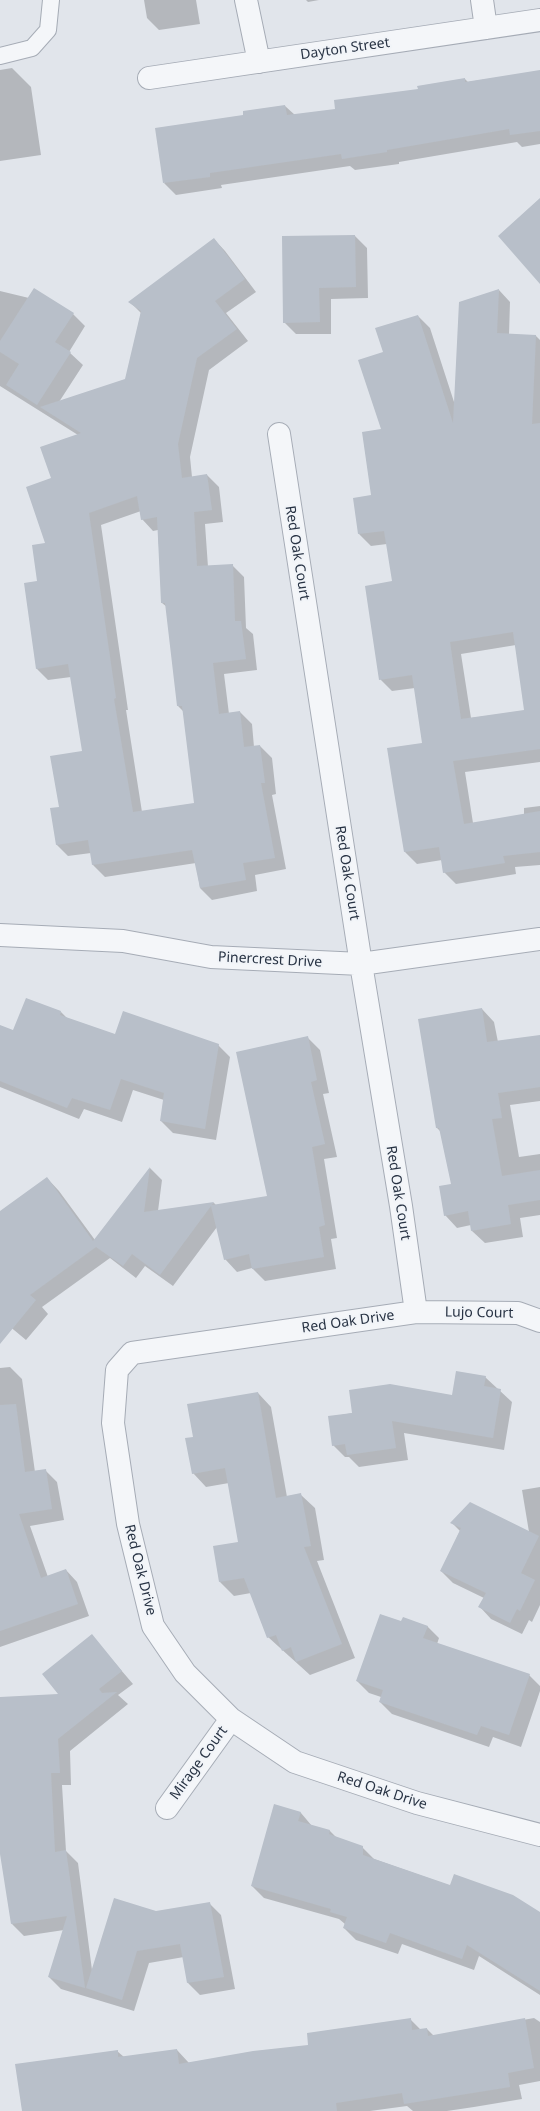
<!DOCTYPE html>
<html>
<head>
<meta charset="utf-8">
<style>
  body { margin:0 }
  canvas { display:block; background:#e1e5eb }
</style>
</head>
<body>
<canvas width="540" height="2111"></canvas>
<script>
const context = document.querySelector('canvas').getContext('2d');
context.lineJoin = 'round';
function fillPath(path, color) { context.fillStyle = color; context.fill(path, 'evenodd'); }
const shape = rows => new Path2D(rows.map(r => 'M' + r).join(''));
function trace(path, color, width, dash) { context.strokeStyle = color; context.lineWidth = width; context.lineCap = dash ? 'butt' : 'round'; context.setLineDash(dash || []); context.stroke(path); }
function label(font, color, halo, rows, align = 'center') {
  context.font = font + ' "Noto Sans",sans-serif'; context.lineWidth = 4; context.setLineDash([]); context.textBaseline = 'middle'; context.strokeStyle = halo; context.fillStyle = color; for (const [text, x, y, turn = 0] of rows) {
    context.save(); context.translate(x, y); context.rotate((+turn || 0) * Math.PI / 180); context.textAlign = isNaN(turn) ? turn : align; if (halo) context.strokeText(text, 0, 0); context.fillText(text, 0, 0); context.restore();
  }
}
fillPath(shape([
  [144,0,196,0,200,24,159,30,147,18],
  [306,0,319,0,308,2],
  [12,68,31,87,41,155,0,161,0,70],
  [540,71,540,144,522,147,517,142,399,162,399,164,355,170,350,166,221,185,222,188,176,195,164,183,244,116,285,106,295,115,336,110,465,79,468,82],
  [355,236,367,248,368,298,331,299,331,334,296,334,284,322],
  [214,239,225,251,256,292,226,313,248,341,209,370,190,457,192,477,207,475,219,487,223,522,205,524,208,567,232,565,244,577,246,628,253,634,257,670,224,674,229,714,240,712,252,724,254,747,260,746,272,758,276,794,272,795,286,869,255,875,257,891,212,900,200,888,196,863,105,877,93,865,91,853,68,856,56,844,60,808,83,752,71,677,48,680,37,669,38,582,47,544,53,479,78,435,0,386,0,291,29,298,34,289,73,314,85,326,69,352,83,365,59,402,126,380,141,313,130,302],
  [141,511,142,519,153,531,158,530,162,603,167,607,178,706,184,712,195,804,142,812,126,710,128,710,101,525],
  [499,290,510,302,509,335,536,336,540,340,540,762,465,772,473,823,524,815,524,808,540,806,540,865,515,867,516,874,456,884,444,872,442,860,417,864,405,852,423,744,415,688,392,691,380,679,393,582,387,544,371,546,359,534,354,499,372,496,382,430,384,352,418,316,430,328,455,405],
  [516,645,525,711,471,718,461,654],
  [482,1009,494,1022,498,1042,540,1036,540,1101,510,1105,519,1157,540,1154,540,1215,520,1218,523,1237,485,1243,472,1231,471,1225,457,1228,445,1215,452,1185,441,1132,437,1128],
  [61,1012,67,1018,116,1036,218,1045,230,1057,216,1140,173,1133,161,1121,164,1100,133,1090,122,1122,84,1109,79,1119,0,1087,0,1026,14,1031],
  [307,1037,320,1050,329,1093,323,1094,337,1157,324,1159,337,1238,331,1239,336,1269,265,1281,252,1268,237,1272,225,1259,217,1227,173,1286,145,1266,136,1278,110,1258,42,1307,48,1314,26,1340,2,1320,0,1323,0,1212,47,1178,59,1191,95,1240,150,1168,162,1180,158,1211,214,1203,217,1206,268,1197],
  [10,1367,22,1379,35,1472,45,1470,57,1482,64,1520,30,1526,48,1577,66,1570,77,1582,89,1616,0,1647,0,1368],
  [485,1377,512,1402,504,1450,404,1433,408,1460,359,1467,349,1457,345,1457,333,1445,329,1417,453,1396],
  [258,1393,271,1407,287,1497,301,1495,315,1508,324,1560,317,1561,355,1658,310,1675,268,1637,251,1593,234,1596,220,1582,214,1547,239,1543,229,1483,206,1487,193,1473,194,1438],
  [540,1487,540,1605,532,1622,529,1620,522,1634,491,1619,480,1607,484,1598,453,1583,441,1571,460,1531,452,1523,529,1532,522,1490],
  [402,1623,427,1626,439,1638,437,1644,529,1675,540,1686,540,1691,521,1747,493,1737,489,1747,392,1714,380,1702,381,1697,369,1693,357,1681],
  [91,1635,133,1684,118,1695,128,1704,70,1751,71,1785,62,1785,66,1851,78,1863,92,1970,156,1912,209,1903,221,1915,235,1989,200,1995,188,1983,184,1957,149,1963,134,2011,61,1989,49,1977,64,1930,24,1936,12,1924,0,1847,0,1698,60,1695],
  [275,1805,301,1813,312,1826,330,1831,337,1838,362,1847,374,1859,451,1886,540,1913,540,1995,479,1956,474,1970,402,1944,398,1954,356,1940,344,1928,345,1924,339,1919,264,1898,252,1886],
  [534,2018,540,2022,540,2081,519,2085,522,2099,474,2107,447,2111,413,2111,407,2106,370,2111,23,2111,117,2051,124,2057,177,2050,189,2063,309,2046,410,2019,421,2030,427,2029,434,2036]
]), '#0003');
fillPath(shape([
  [540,70,540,131,510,135,509,129,387,150,387,152,342,159,341,154,210,173,210,177,163,183,155,128,243,115,243,111,285,105,287,115,335,109,334,100,418,89,417,86,465,78,465,82],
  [540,198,540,284,498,236],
  [355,235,356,287,319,288,320,322,283,323,282,236],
  [214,238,245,279,215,301,237,329,197,358,178,444,182,478,207,474,212,510,194,512,197,566,233,564,235,621,241,621,246,659,213,663,219,714,240,711,244,747,260,745,265,783,261,783,275,858,243,863,246,880,200,888,192,850,92,865,88,840,56,845,50,808,59,807,50,756,82,751,68,664,36,669,24,583,37,581,32,545,45,543,26,487,51,478,40,447,81,433,40,407,125,379,141,311,128,302],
  [137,496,141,520,157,517,161,603,165,603,177,706,182,706,194,803,133,812,114,699,116,698,89,513],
  [34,288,74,313,55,342,71,352,37,405,6,385,19,364,0,352,0,341],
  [499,289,497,333,536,335,532,424,540,423,540,749,453,761,464,824,540,811,540,852,503,856,505,863,443,873,439,847,404,852,393,786,387,748,422,743,412,675,379,680,365,586,392,581,384,531,358,534,353,498,371,495,362,432,381,429,358,360,383,352,375,328,418,315,453,423,459,302],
  [513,632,524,710,461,719,450,642],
  [26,998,61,1011,60,1015,115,1034,123,1011,219,1044,205,1129,160,1121,164,1093,121,1079,110,1110,72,1098,67,1108,0,1081,0,1025,13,1030],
  [482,1008,487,1042,540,1035,540,1087,498,1093,502,1118,492,1119,502,1176,540,1170,540,1200,508,1205,511,1224,471,1231,468,1211,444,1216,439,1186,451,1184,439,1128,436,1128,418,1019],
  [308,1036,317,1080,311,1082,325,1144,312,1147,325,1225,319,1227,324,1257,252,1269,249,1254,224,1260,211,1206,160,1275,132,1254,123,1266,96,1247,30,1295,36,1300,0,1344,0,1211,47,1177,93,1241,150,1167,144,1212,214,1202,212,1205,267,1196,236,1052],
  [456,1371,486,1376,484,1386,501,1389,493,1438,392,1421,396,1448,347,1455,345,1444,332,1446,328,1416,352,1413,349,1390,390,1384,452,1395],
  [258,1392,276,1498,301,1493,311,1546,304,1547,342,1644,296,1662,291,1647,282,1651,276,1635,267,1638,244,1578,219,1582,213,1546,238,1542,225,1468,192,1474,185,1438,193,1437,187,1404],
  [16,1404,25,1472,46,1469,52,1509,19,1514,41,1578,66,1569,78,1604,0,1631,0,1405],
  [470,1502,539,1536,521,1573,535,1580,520,1611,517,1609,510,1623,478,1607,486,1593,440,1571,461,1528,450,1523],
  [380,1614,401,1621,403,1617,428,1626,423,1638,530,1674,509,1735,481,1726,477,1735,379,1702,383,1690,356,1681],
  [92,1634,122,1671,99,1689,102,1693,117,1692,58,1739,60,1773,51,1773,55,1852,66,1850,85,1988,48,1977,67,1916,11,1924,0,1854,0,1697,58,1694,42,1674],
  [274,1804,301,1812,298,1821,330,1830,329,1834,363,1846,363,1855,450,1885,454,1874,513,1895,540,1912,540,1991,467,1945,462,1959,390,1933,386,1943,343,1928,347,1917,330,1912,331,1909,251,1886],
  [114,1898,156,1911,210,1902,224,1977,187,1983,180,1944,137,1951,122,2000,86,1988],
  [411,2018,412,2030,427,2028,428,2036,525,2018,534,2068,508,2073,510,2087,404,2104,402,2093,336,2103,337,2111,22,2111,15,2064,118,2050,118,2057,177,2049,179,2064,253,2051,308,2045,307,2033]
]), '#b8bfc9');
const lane = shape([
  [0,56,32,48,48,30,51,0]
]);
const street = shape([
  [246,0,259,62],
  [482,0,486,28],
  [149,78,540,20],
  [279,434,361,964,401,1206,416,1312],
  [0,935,123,941,211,957,361,964,540,939],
  [540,1321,518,1313,416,1312,132,1353,117,1370,113,1423,128,1524,153,1626,185,1673,231,1719,295,1762,417,1803,540,1835],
  [167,1808,231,1719]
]);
trace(lane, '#a6acb6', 18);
trace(street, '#a6acb6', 24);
trace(lane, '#f4f6f9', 16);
trace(street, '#f4f6f9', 22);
label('14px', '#283344', '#f1f4f8', [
  ["Dayton Street",345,49,-8],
  ["Red Oak Court",297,553,81],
  ["Red Oak Court",347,873,81],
  ["Pinercrest Drive",270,960,3],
  ["Red Oak Court",398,1193,81],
  ["Lujo Court",479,1313,1],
  ["Red Oak Drive",348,1322,-8],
  ["Red Oak Drive",140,1570,76],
  ["Mirage Court",199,1763,-54],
  ["Red Oak Drive",382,1791,18]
]);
</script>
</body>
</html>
